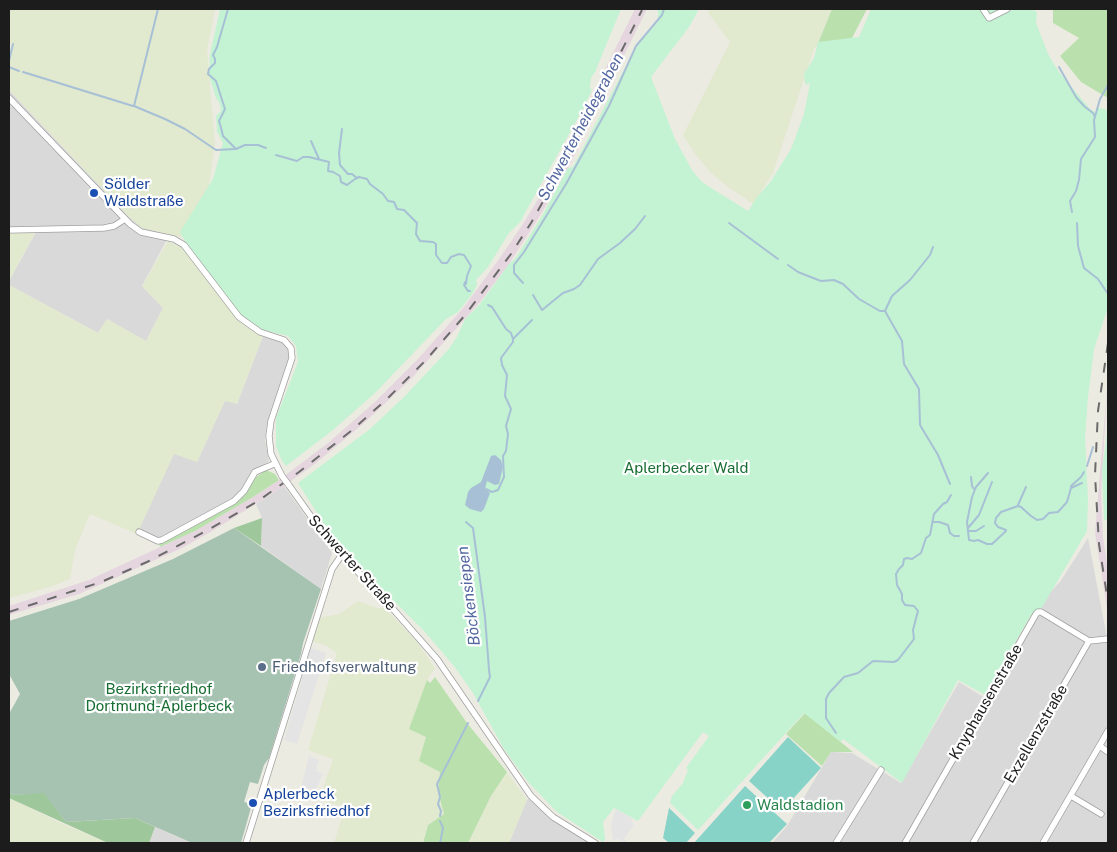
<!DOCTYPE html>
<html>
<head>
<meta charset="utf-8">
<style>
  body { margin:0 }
  #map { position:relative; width:1117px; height:852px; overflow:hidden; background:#ecebe2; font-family:"Public Sans",sans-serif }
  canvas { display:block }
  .frame { position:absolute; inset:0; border:10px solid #1c1c1c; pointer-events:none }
</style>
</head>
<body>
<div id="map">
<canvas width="1117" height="852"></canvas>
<div class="frame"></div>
</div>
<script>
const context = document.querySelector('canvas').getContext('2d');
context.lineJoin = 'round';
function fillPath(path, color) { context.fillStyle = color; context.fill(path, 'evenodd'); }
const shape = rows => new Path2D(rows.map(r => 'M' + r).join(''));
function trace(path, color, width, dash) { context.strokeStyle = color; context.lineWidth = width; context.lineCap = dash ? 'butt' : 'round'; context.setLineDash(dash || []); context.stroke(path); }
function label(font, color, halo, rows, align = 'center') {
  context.font = font + ' "Public Sans",sans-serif'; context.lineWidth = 4.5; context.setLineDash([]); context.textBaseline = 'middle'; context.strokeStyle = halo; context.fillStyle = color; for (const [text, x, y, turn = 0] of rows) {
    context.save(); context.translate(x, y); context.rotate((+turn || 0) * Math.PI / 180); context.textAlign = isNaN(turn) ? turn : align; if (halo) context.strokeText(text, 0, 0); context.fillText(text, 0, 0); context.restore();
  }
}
fillPath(shape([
  [9,90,129,217,155,231,170,234,142,286,163,308,146,341,107,319,98,333,9,285,9,281,36,232,9,233],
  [263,336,283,343,289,349,290,354,266,428,265,440,269,461,250,474,243,490,238,496,158,539,138,531,174,453,197,462,225,400,237,404],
  [284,486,332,553,321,589,261,546,262,518,256,504],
  [1088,538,1108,643,1108,843,772,843,787,826,831,752,852,753,901,783,959,682,985,698,1044,598,1060,582],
  [531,797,592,843,509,843,527,800],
  [155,827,177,837,192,843,149,843]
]), '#dad9d9');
fillPath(shape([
  [635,9,645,9,646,11,568,168,541,214,509,264,480,302,412,378,364,423,316,463,284,486,214,530,180,549,79,594,9,615,9,606,89,580,195,531,253,497,279,480,328,443,375,402,418,359,464,307,497,262,523,224,552,176],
  [1108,377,1101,493,1103,537,1108,571,1108,615,1095,533]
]), '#e5d5de');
fillPath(shape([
  [9,9,215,9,207,51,215,144,208,193,181,237,142,228,129,217,9,90,9,55,12,44,9,42],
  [709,9,832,9,817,46,814,49,773,173,753,204,728,187,711,173,695,154,683,135,730,42,708,13],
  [36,231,9,281,9,233],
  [168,241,183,248,238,319,254,332,263,336,237,404,225,401,197,462,174,454,137,534,90,514,75,550,70,579,50,587,9,598,9,285,98,333,107,319,146,341,163,308,142,286],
  [358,601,377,608,385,608,416,641,435,668,427,680,426,737,440,772,438,792,444,814,428,825,422,843,334,843,345,807,319,800,333,759,308,750,337,653,325,645,311,641,318,618,339,614],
  [507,772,527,800,509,843,468,843,491,796],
  [9,798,63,824,108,843,9,843]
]), '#e1e9cf');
fillPath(shape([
  [832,9,867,9,852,38,817,46],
  [1053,9,1108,9,1108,98,1081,82,1060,56,1079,38,1053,23],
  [266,470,275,474,279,480,253,497,195,531,160,547,159,544,241,498,253,479],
  [435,677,467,723,507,772,491,796,468,843,423,843,428,825,444,814,438,792,440,772,419,761,426,737,409,729,427,680,430,683],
  [805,713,853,752,831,752,822,766,786,734]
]), '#bae1ad');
fillPath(shape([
  [262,518,261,546,234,528],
  [44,792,66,822,135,818,155,827,149,843,108,843,9,798,9,793,14,795]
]), '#9ec79b');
fillPath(shape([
  [234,528,321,589,303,643,301,654,269,758,264,765,258,784,250,782,244,802,252,804,241,843,192,843,135,818,66,822,44,793,14,795,9,793,9,714,20,694,9,674,9,621,79,599,173,559]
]), '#a6c2b1');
fillPath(shape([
  [220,9,621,9,595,72,591,78,590,88,592,90,583,109,526,211,521,221,509,233,488,267,476,280,477,285,473,293,458,312,446,319,375,393,333,430,286,466,282,461,276,446,276,418,298,362,296,346,288,336,256,328,238,313,187,245,180,232,213,179,223,143,217,132,216,116,221,111,220,104,216,98,209,75,210,54],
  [658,9,699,9,689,27,651,77,675,139,692,170,701,181,708,186,748,211,758,196,771,181,791,149,804,114,810,83,806,85,805,83,804,74,814,58,818,42,859,37,871,9,1033,9,1037,13,1036,23,1049,56,1059,72,1090,109,1097,113,1098,108,1105,109,1108,112,1108,307,1094,349,1088,397,1085,438,1088,500,1087,531,1041,609,1031,615,985,695,958,680,902,783,843,739,841,742,804,713,698,830,670,803,672,796,683,783,688,770,686,768,709,736,703,732,638,821,614,808,603,822,605,839,603,842,557,812,528,782,504,749,473,693,454,666,424,631,382,589,340,545,324,524,298,483,370,429,405,396,448,350,457,337,465,319,480,304,509,264,515,259,542,216,568,168,573,167,627,64,640,42,658,22],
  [1108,427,1108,518,1104,521,1102,469]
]), '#c3f3d2');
fillPath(shape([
  [788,737,821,768,782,811,749,781],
  [745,786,787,824,769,843,694,843],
  [669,808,695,833,686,843,669,843,663,838]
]), '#88d3c8');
fillPath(shape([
  [311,648,326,653,297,744,284,740],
  [309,756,319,760,316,771,323,774,314,793,301,788],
  [616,809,631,818,634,825,624,839,627,842,625,843,618,839,613,840,611,824]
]), '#e4e4e4');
fillPath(shape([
  [495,455,501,460,503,467,499,484,495,485,487,481,485,489,490,493,484,509,481,512,470,509,465,505,468,492,471,488,481,482,491,456]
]), '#a7c0d5');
trace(shape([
  [158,9,134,106,165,119,185,129,216,150,236,149],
  [228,9,217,47,213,55,215,59,215,63,209,69,208,74,216,81,225,109,219,121,221,128,223,136,236,149,245,145,258,145,266,148],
  [9,61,13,44],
  [9,67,19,71],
  [1059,67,1076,97,1084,106,1093,113,1095,117],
  [23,72,133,106],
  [342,129,339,153,340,165,348,174,352,174,357,178],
  [311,141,319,159],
  [276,155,297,161,303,157,309,157,329,162,328,171,333,172,340,176,341,182,347,185,355,179,359,177,367,179,370,184,383,194,388,201,394,202,397,209,404,210,417,223,416,234,420,241,433,242,436,244,436,255,442,263,447,263,451,257,459,254,464,255,471,266,467,276,466,284],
  [1072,212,1070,201,1076,191,1079,180,1081,159,1095,137,1094,120,1100,99,1108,85],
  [729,223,778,259],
  [1077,223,1078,246,1084,268,1098,279,1108,294],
  [933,247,930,255,910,280,892,296,885,311,902,341,904,364,919,389,920,425,938,455,950,484],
  [788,265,798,272,808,276,821,281,834,280,843,284,859,299,880,311,885,311],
  [465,282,464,285,468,291,470,291],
  [523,283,514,273,514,265,524,252,566,184,609,106,636,46,662,15,664,9],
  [533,295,542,310,563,293,574,289,580,285,598,259,620,243,635,229,645,216],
  [513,339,532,320],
  [1087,466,1093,447],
  [988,473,976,487,972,497,967,522,969,540,974,541,978,540,987,544,992,544,1006,531,1006,530,998,527,995,523,996,518,1001,512,1018,506,1021,507,1031,516,1037,520,1043,519,1049,513,1058,512,1067,502,1071,488,1082,483],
  [971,477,972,486,974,489],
  [1071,488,1071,486,1081,477,1084,472],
  [486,489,492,492,498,490,504,477,503,456,506,451,508,434,506,426,511,409,505,396,507,375,502,365,501,358,513,342,513,339,511,333,506,329,492,307,488,305],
  [1018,505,1026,487],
  [466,522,473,528,485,617,489,670,490,677,478,701],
  [934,522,939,522,948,525,950,533,954,536,959,536],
  [968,528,979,515,992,482],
  [968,531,976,531,984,526],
  [836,733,826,718,826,699,829,693,844,677,858,673,873,661,894,662,898,660,914,639,913,630,918,611,914,606,905,605,902,600,902,594,897,585,896,574,899,569,903,565,904,559,907,558,912,559,921,553,926,538,930,535,934,514,943,504,947,502,951,495],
  [440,816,441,811,438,804,440,797,437,784,468,723],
  [440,843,443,828,440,821]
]), '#a7c0d5', 2);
const minor = shape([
  [983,9,989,18,1007,9],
  [9,98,130,224,141,232,174,239,184,245,239,317,260,332,284,340,291,348,292,358,271,421,269,436,271,454,282,476],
  [9,230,104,228,114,226,125,219],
  [288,484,327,539,393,609,437,659,531,796,553,817,595,843],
  [139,532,158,541,162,540,234,501,244,491,255,472,274,464],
  [1089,641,1108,639],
  [1100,746,1108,752],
  [1071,796,1101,814],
  [246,843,332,569,341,556],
  [836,843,881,770],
  [905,843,1036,614,1038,612,1041,612,1089,641],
  [973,843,1089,641],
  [1043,843,1108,731]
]);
trace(minor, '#a0a0a0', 7);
trace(minor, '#fff', 5.5);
trace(shape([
  [1108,343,1098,411,1095,475,1099,544,1108,602],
  [9,612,101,582,147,562,206,531,258,501,299,472,351,431,387,399,426,360,466,314,511,254,531,223,575,144,642,10]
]), '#6a6a6a', 2, [10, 10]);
const minorBridge = shape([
  [282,476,288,484]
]);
trace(minorBridge, '#a0a0a0', 7, []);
trace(minorBridge, '#fff', 5.5);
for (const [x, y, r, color] of [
  [94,193,5,"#1a4fb4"],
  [262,667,5,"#5c6f8a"],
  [253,803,5,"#1a4fb4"],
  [747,805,5,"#2e9e5b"]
]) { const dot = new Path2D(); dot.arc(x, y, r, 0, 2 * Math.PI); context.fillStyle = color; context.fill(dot); trace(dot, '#fff', 2); }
label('15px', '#164399', '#fff', [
  ["Sölder",104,184],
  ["Waldstraße",104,201],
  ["Aplerbeck",263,794],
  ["Bezirksfriedhof",263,811]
], 'left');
label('15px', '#176d32', '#fff', [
  ["Aplerbecker Wald",686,468],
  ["Bezirksfriedhof",159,689],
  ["Dortmund-Aplerbeck",159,706]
]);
label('15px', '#1c1c1c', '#fff', [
  ["Schwerter Straße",352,563,48],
  ["Knyphausenstraße",986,702,-60],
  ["Exzellenzstraße",1036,734,-60]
]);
label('15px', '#4e5e75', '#fff', [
  ["Friedhofsverwaltung",272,667]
], 'left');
label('15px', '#27864d', '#fff', [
  ["Waldstadion",757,805]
], 'left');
label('italic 16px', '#5367a0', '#fff', [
  ["Schwerterheidegraben",581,127,-62],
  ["Böckensiepen",469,596,-97]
]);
</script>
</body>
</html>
